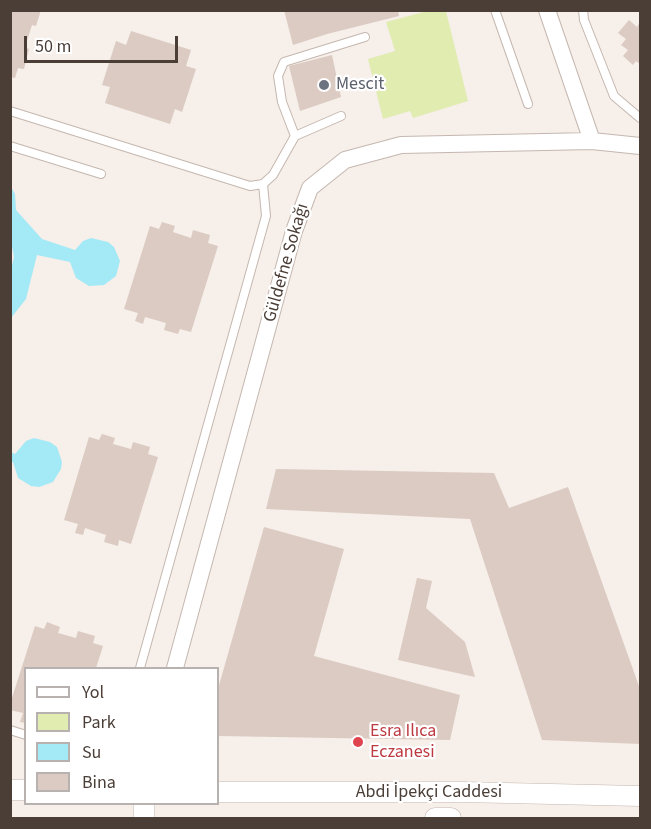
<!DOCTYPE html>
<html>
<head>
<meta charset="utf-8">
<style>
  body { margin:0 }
  #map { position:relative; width:651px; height:829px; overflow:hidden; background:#f6efea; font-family:"Source Sans 3",sans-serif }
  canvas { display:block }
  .frame { position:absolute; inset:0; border:12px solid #4b3e37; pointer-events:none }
  .legend { position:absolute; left:24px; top:667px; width:195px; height:138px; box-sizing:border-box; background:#fff; border:2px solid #b7b2af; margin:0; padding:8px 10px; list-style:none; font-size:18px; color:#4b3e37 }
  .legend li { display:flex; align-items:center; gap:12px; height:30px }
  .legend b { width:30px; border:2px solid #b7b2af }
  .scale { position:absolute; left:24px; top:36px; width:154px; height:27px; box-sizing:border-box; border:3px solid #4b3e37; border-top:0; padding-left:8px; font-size:18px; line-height:21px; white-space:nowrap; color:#4b3e37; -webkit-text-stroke:4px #fff; paint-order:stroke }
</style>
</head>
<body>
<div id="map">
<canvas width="651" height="829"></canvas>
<div class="frame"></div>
<ul class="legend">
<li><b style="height:8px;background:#fff"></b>Yol</li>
<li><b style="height:16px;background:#e1ecb1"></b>Park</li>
<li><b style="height:16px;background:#a4e9f6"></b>Su</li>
<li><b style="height:16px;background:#dccbc2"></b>Bina</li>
</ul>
<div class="scale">50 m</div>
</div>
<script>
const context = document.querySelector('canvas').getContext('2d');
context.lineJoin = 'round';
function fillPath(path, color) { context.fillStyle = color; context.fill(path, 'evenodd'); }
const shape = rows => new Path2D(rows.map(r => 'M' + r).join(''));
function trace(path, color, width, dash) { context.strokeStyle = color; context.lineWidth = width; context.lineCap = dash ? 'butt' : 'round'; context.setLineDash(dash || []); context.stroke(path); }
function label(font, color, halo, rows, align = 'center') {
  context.font = font + ' "Source Sans 3",sans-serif'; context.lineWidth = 4.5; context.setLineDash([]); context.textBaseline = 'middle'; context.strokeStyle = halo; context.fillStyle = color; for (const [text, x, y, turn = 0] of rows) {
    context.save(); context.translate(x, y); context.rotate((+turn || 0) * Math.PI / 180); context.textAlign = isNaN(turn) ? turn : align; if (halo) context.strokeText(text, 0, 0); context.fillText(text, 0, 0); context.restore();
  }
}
fillPath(shape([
  [431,10,446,11,468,101,413,118,410,111,383,119,368,59,395,51,386,22]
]), '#e1ecb1');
fillPath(shape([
  [11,187,15,194,16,210,42,239,75,250,83,241,91,238,108,242,114,247,120,261,116,276,104,285,89,286,76,278,70,262,37,255,26,299,11,318,11,270,14,257,11,241],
  [34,438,50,442,57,447,62,462,61,469,53,482,39,487,31,486,18,478,13,462,11,462,11,452,15,454,26,441]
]), '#a4e9f6');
fillPath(shape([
  [10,10,41,10,36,26,32,25,25,47,29,49,24,69,18,68,15,78,10,77],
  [284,10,398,10,399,16,327,34,293,45],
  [629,20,637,27,640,22,640,64,636,61,633,65,623,56,628,50,621,45,626,39,618,33],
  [131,31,191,50,186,66,196,69,182,112,175,109,170,124,105,103,110,87,102,85,116,41,126,45],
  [332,55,341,97,300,111,289,66],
  [162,222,175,226,173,232,191,238,193,230,210,235,208,243,218,246,191,332,180,329,178,334,164,330,166,323,145,317,143,324,135,321,138,313,124,309,150,226,159,229],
  [102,434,115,438,113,444,131,449,133,442,150,447,148,454,158,457,131,544,119,540,118,546,104,542,106,535,85,528,83,535,75,533,78,524,64,520,89,437,99,440],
  [276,469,494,473,509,508,568,487,640,689,640,744,542,740,470,519,266,509],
  [264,527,344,549,314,656,460,695,450,740,218,736,218,689],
  [417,578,432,581,426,608,465,642,475,677,398,660],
  [47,622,60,627,58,633,76,638,78,631,95,636,93,643,103,646,96,668,26,668,26,723,20,722,23,713,10,710,10,704,35,626,44,629]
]), '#dccbc2');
const service = shape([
  [495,10,528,104],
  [583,10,584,20,614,96,640,118],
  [10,111,250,186,263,184,273,175,295,136,341,116],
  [295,136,282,102,278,76,284,62,365,37],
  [10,146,101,174],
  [140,668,266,216,263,184],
  [10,730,26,735]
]);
const minor = shape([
  [547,10,592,141],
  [175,668,294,231,310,188,345,160,401,145,592,141,640,146]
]);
const tertiary = shape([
  [10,790,26,790],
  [218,792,462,792,640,796],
  [144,818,144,804],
  [435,818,451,818]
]);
trace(service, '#c5b7af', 10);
trace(minor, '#c5b7af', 18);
trace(tertiary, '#c5b7af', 21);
trace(service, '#fff', 8);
trace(minor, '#fff', 16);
trace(tertiary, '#fff', 20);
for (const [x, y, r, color] of [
  [324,85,6,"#6b7280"],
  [358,742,6,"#e0444e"]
]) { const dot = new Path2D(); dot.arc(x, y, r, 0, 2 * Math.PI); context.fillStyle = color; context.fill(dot); trace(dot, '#fff', 2); }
label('18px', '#5b616d', '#fff', [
  ["Mescit",336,85]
], 'left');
label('18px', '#4b3e37', '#fff', [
  ["Güldefne Sokağı",287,263,-74],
  ["Abdi İpekçi Caddesi",429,793]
]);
label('18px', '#be3a42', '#fff', [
  ["Esra Ilıca",370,732],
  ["Eczanesi",370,753]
], 'left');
</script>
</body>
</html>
